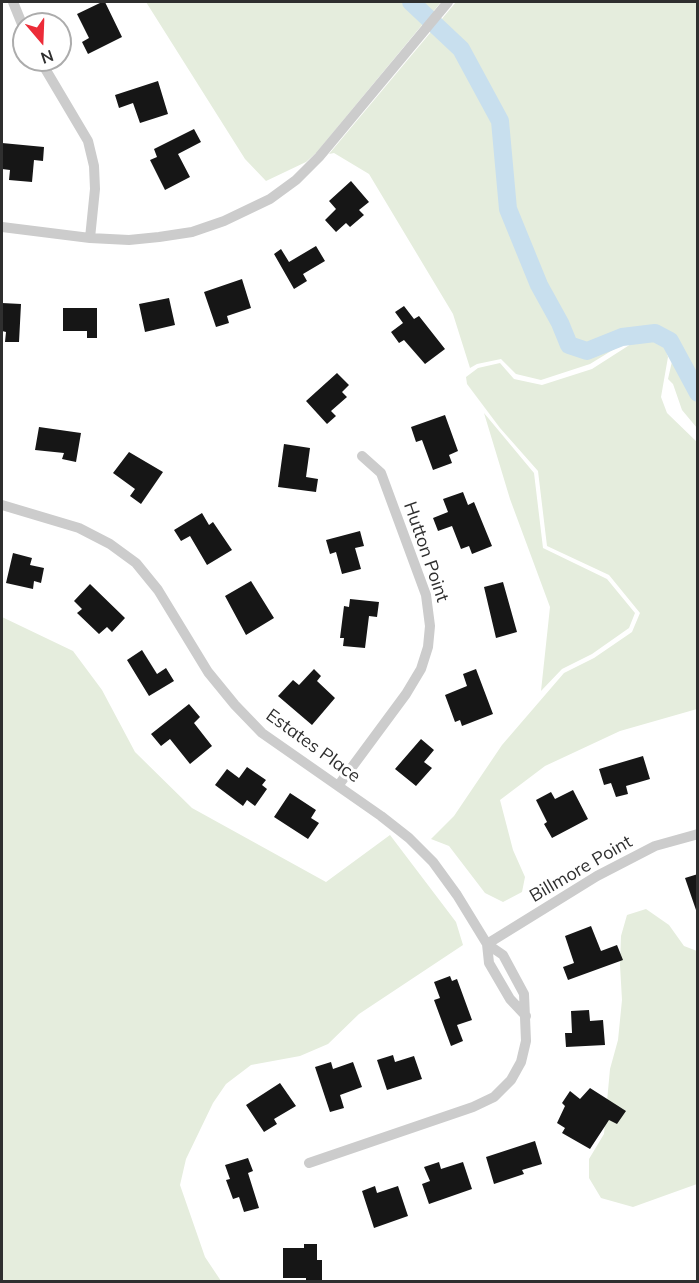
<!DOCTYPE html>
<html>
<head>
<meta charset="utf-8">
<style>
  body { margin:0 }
  #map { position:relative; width:699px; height:1283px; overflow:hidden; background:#fff; font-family:Mulish,sans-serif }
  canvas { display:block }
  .frame { position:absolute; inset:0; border:3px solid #2f2f2f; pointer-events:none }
  .north { position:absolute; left:12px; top:12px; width:60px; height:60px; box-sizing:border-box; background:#fff; border:2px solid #acacac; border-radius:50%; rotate:161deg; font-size:16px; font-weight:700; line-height:24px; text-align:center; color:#2f2f2f }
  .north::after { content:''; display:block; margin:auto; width:21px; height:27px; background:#ec2c38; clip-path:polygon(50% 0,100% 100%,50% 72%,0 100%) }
</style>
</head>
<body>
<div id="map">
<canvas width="699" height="1283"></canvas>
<div class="frame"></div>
<div class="north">N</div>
</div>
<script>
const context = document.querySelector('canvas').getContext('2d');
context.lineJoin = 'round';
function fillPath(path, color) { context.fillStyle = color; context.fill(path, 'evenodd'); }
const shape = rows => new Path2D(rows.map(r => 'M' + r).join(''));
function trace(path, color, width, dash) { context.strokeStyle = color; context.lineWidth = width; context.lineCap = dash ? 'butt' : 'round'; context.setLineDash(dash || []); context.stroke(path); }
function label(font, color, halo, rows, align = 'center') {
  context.font = font + ' Mulish,sans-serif'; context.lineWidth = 6; context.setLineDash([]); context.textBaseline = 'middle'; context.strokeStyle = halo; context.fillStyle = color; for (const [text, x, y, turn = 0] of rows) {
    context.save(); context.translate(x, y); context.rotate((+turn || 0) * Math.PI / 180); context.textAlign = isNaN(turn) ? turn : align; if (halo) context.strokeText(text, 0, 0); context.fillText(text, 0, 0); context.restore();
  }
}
fillPath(shape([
  [146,2,441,2,316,153,306,162,266,181,245,159],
  [456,2,697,2,697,428,682,410,673,384,668,379,673,357,669,346,656,338,644,336,629,340,590,364,541,380,516,374,501,359,477,364,470,368,453,314,369,174,334,153,329,154],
  [644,341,655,342,665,348,668,357,661,397,667,413,697,442,697,709,620,731,545,766,500,800,513,850,525,877,522,892,503,902,485,893,449,846,431,839,454,816,502,745,564,673,594,658,632,632,640,613,609,575,547,546,538,471,500,428,467,384,466,377,478,368,500,363,514,379,542,385,592,369,631,344],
  [484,413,534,473,543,548,607,579,635,613,629,628,592,654,562,669,541,691,550,607,510,499],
  [2,617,73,651,102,690,135,752,192,808,326,882,390,835,456,922,463,945,359,1014,328,1044,300,1056,251,1065,226,1084,213,1103,186,1159,180,1185,205,1257,221,1281,2,1281],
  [646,909,669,925,684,946,697,951,697,1184,633,1207,601,1198,589,1178,589,1159,604,1134,610,1069,618,1040,622,1000,620,965,621,936,627,915]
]), '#e5eddd');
trace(shape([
  [411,2,461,49,500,121,508,209,539,285,560,323,569,345,587,351,622,337,655,333,670,341,698,393]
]), '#c8dfee', 18);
fillPath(shape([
  [102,2,105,2,122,37,88,54,82,42,89,38,77,14],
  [158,81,168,114,140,123,133,103,119,108,115,95],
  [194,129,201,142,178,154,190,177,165,190,150,160,157,157,154,149],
  [2,143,44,147,43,161,34,160,32,182,9,180,10,170,2,169],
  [351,181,369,202,359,210,364,215,350,227,346,223,336,232,325,220,336,209,329,201],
  [316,246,325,261,303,274,307,281,294,289,274,254,281,249,289,262],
  [242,279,251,308,227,316,229,323,216,327,204,292],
  [169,298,175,325,145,332,139,304],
  [2,303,21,304,19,342,5,342,6,332,2,331],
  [404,306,414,319,419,316,445,349,425,364,404,340,399,343,391,332,403,323,395,312],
  [63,308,97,308,97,338,87,338,87,331,63,331],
  [337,373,349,385,342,392,347,397,331,411,336,416,327,424,306,401],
  [445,415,458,451,449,455,452,463,433,470,422,440,416,442,411,427],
  [39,427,81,433,76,462,62,459,64,453,35,450],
  [284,444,310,448,306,477,318,479,316,492,278,487],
  [129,452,163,472,141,504,130,496,135,489,113,473],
  [463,492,468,505,474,502,492,546,472,554,469,546,461,549,452,526,438,531,433,518,448,512,443,499],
  [202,513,209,525,213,522,232,550,207,565,190,536,181,541,174,530],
  [360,531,364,546,355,548,361,569,342,574,336,552,330,554,326,540],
  [13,553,32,558,30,565,44,568,41,583,34,581,33,589,6,583],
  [251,581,274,618,246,635,225,596],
  [503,582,517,632,496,638,484,587],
  [90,584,125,618,112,632,107,627,99,634,77,613,82,609,74,601],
  [350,599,379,602,377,617,369,616,365,648,343,646,344,638,340,638,344,606,349,607],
  [142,650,157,674,166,668,174,681,149,696,127,660],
  [314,669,321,676,317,681,335,698,312,725,278,696,293,680,299,685],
  [476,669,493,714,462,726,460,720,455,722,445,695,467,686,463,674],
  [189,704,200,717,194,723,212,746,190,764,170,739,161,746,151,734],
  [421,739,434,750,424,762,432,768,416,786,395,769],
  [643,756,650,779,626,786,628,794,616,797,611,783,604,785,599,769],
  [247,767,266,780,262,785,267,789,255,806,247,800,243,806,215,785,227,769,239,778],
  [573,790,588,819,552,838,544,824,547,822,536,800,551,792,555,799],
  [290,793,316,810,311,818,319,823,308,839,274,817],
  [698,874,698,909,696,910,685,878],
  [591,926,601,951,617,945,623,960,568,980,563,967,574,963,565,936],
  [450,976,452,981,457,979,472,1020,457,1025,463,1041,451,1046,434,1000,440,998,434,982],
  [589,1010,590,1021,603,1020,605,1045,566,1047,565,1033,572,1033,571,1011],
  [393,1055,395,1062,414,1056,422,1079,387,1090,377,1060],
  [331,1062,333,1069,353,1062,362,1087,340,1095,344,1108,330,1112,315,1067],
  [280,1083,296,1106,274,1119,277,1124,264,1132,246,1105],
  [590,1088,626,1111,617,1124,609,1120,590,1149,562,1133,565,1128,557,1123,565,1106,562,1103,570,1091,580,1099],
  [535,1141,542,1164,522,1170,524,1174,494,1184,486,1157],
  [248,1158,253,1171,248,1173,259,1208,244,1212,239,1197,233,1199,226,1180,230,1179,225,1165],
  [439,1162,441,1169,463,1162,472,1189,429,1204,422,1184,430,1181,424,1167],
  [375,1186,377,1193,398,1186,408,1216,374,1228,362,1191],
  [304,1244,317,1244,317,1260,322,1260,322,1281,306,1281,306,1278,283,1278,283,1248,304,1248]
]), '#161616');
trace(shape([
  [13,2,24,29],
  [40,60,88,141,94,166,95,189,90,238],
  [2,227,90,238,129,240,159,237,192,232,224,221,270,199,296,180,319,157,448,2],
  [2,505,79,528,110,544,136,563,158,590,208,672,235,705,262,733,381,816,409,838,433,862,457,895,487,944,489,963,510,999,526,1016],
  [338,786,406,694,421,669,428,647,430,626,426,595,381,473,362,456],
  [487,944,597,876,655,846,698,834],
  [309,1163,473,1107,494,1097,511,1080,521,1062,526,1041,524,994,503,955,487,944]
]), '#ccc', 10);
label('18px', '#2f2f2f', '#fff', [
  ["Hutton Point",426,552,71],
  ["Estates Place",313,746,36],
  ["Billmore Point",581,869,-30]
]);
</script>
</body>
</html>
